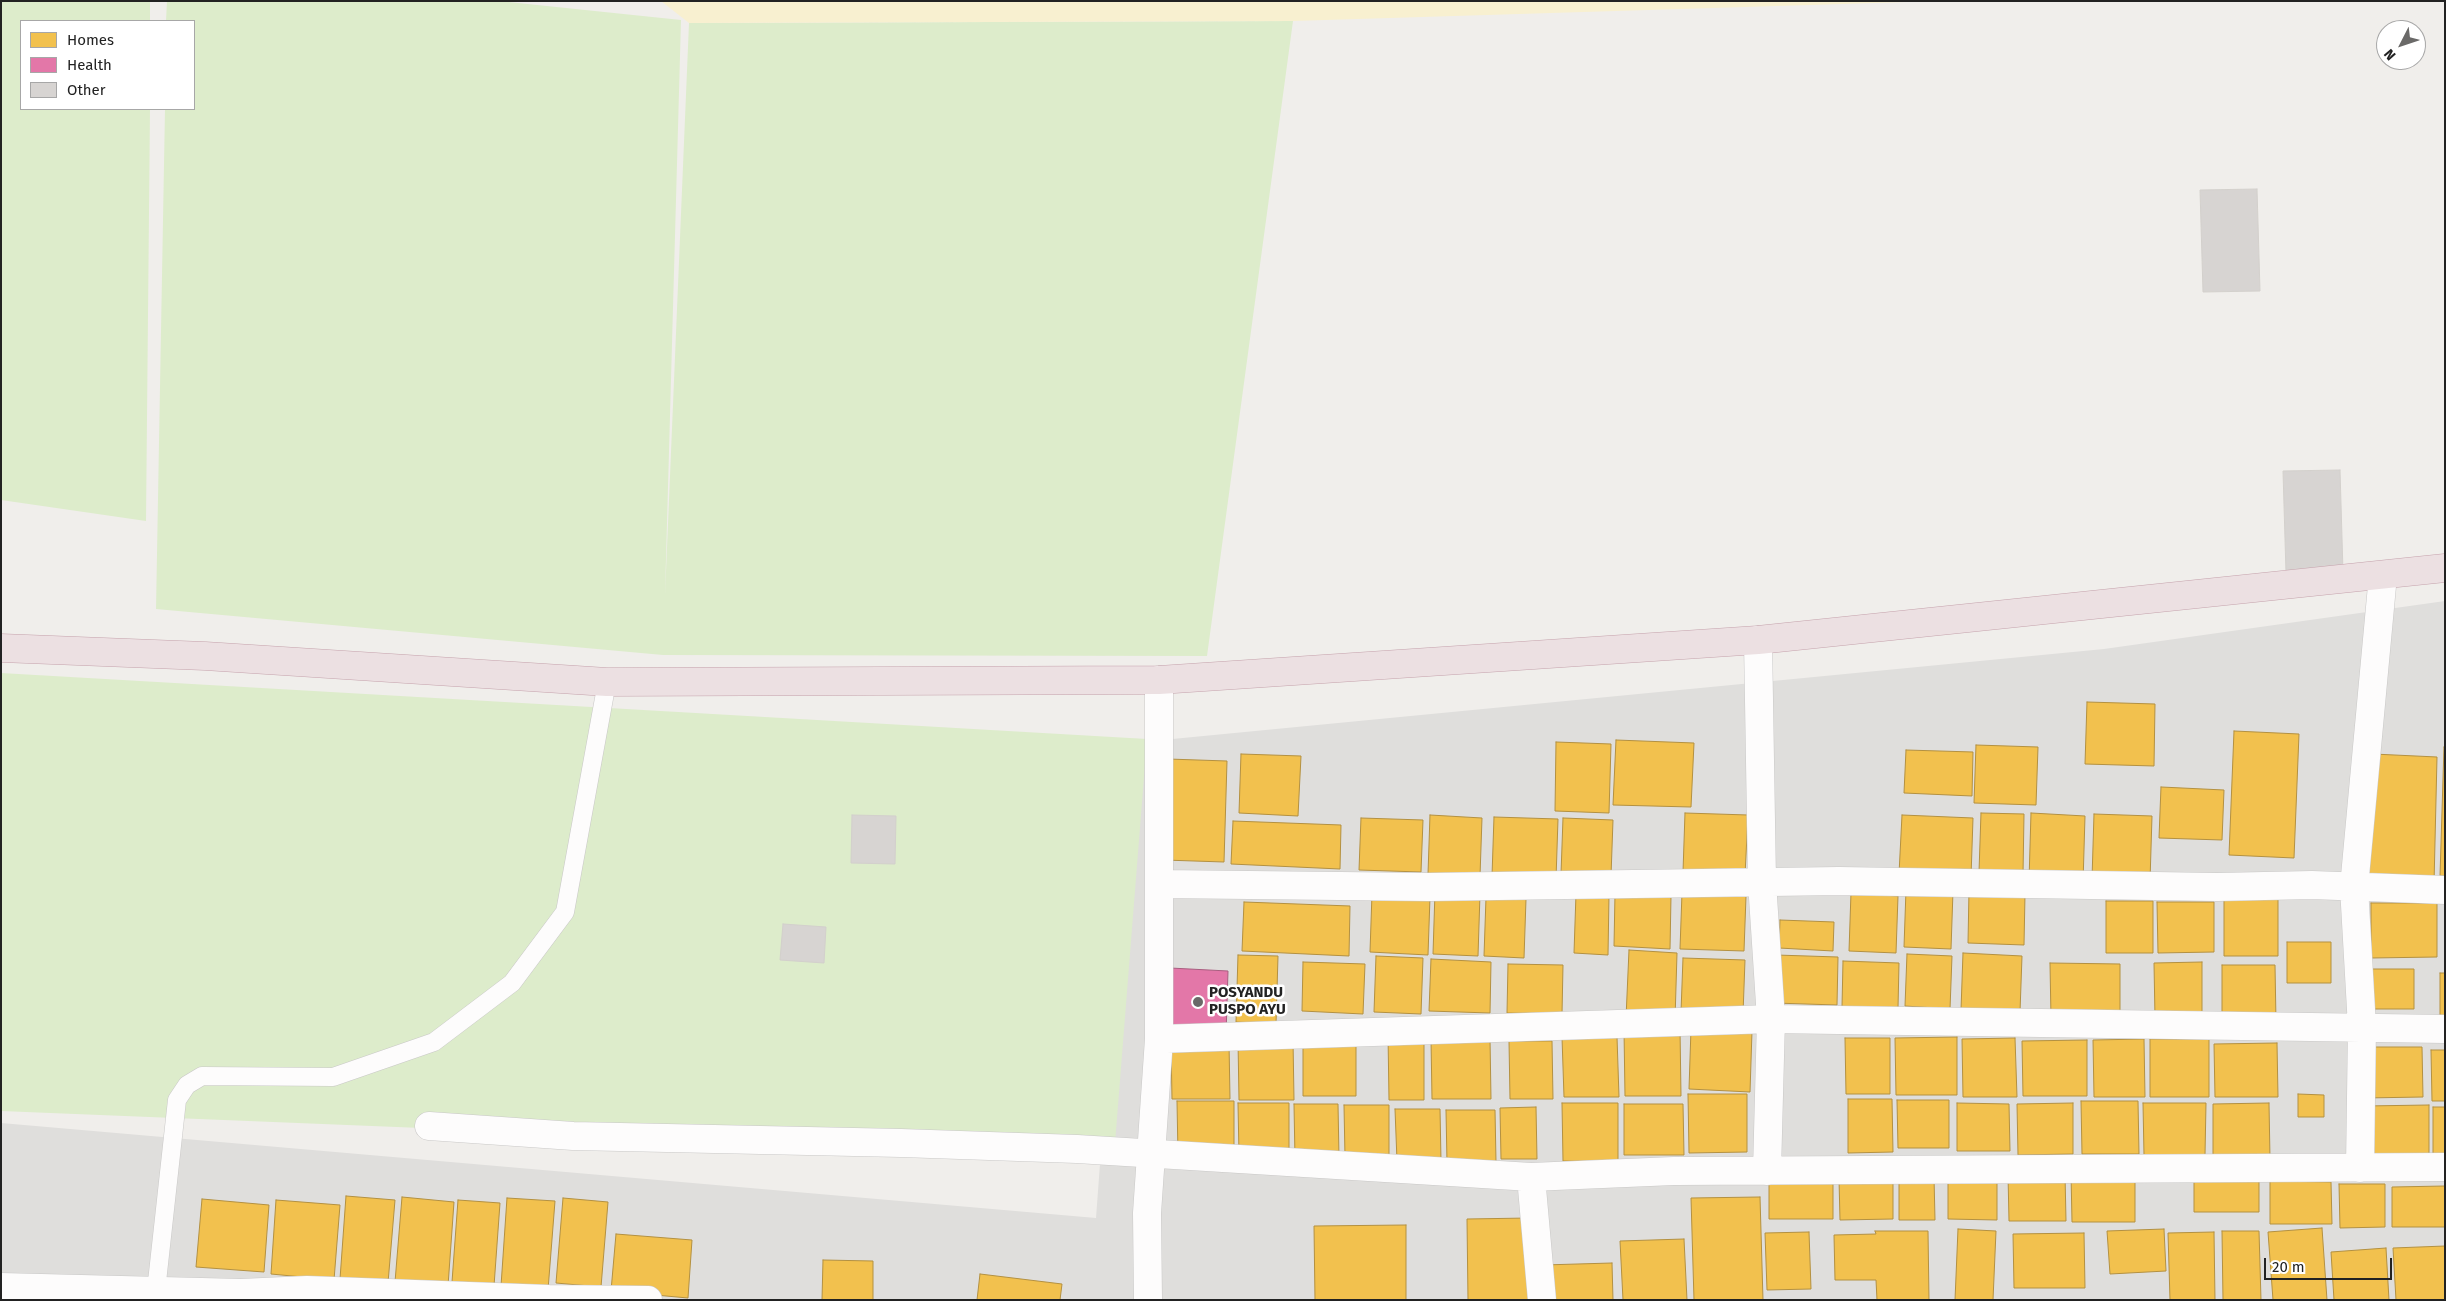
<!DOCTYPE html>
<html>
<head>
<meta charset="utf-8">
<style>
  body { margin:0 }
  #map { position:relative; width:2446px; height:1301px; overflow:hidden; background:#f0eeeb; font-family:"Fira Sans",sans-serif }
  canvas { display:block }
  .frame { position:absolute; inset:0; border:2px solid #222; pointer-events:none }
  .legend { position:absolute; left:20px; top:20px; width:175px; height:90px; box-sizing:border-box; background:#fff; border:1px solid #a7a7a7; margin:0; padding:6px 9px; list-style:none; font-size:15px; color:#222 }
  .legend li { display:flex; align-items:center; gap:10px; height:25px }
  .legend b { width:25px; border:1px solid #a7a7a7 }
  .north { position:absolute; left:2376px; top:20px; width:50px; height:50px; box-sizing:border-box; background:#fff; border:1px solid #a7a7a7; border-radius:50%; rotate:229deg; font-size:14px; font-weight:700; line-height:20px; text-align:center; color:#222 }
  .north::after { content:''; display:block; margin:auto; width:18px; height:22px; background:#6a6968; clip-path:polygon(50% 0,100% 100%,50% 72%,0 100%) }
  .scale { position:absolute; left:2264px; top:1258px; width:128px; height:22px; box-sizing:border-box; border:2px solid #222; border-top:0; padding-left:6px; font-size:15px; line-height:18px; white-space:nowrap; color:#222; -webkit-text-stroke:4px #fff; paint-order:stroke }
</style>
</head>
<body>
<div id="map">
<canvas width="2446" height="1301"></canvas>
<div class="frame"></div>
<ul class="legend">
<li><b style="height:14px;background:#f2c14e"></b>Homes</li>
<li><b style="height:14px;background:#e377a8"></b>Health</li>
<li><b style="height:14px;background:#d7d4d2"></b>Other</li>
</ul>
<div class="north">N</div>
<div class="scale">20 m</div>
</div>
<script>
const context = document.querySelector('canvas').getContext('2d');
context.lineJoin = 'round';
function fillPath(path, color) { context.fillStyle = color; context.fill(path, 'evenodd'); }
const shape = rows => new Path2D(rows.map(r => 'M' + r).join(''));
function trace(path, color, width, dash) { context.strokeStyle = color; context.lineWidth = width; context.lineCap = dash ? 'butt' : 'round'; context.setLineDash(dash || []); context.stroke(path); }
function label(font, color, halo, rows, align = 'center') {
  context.font = font + ' "Fira Sans",sans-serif'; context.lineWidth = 5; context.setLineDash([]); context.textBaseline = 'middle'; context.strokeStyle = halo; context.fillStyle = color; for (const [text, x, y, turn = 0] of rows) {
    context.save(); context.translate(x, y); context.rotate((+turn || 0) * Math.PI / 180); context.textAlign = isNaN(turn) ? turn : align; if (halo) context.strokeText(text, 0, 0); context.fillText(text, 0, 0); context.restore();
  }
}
fillPath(shape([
  [2445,601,2445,1300,1,1300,1,1123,1096,1218,1131,743,2104,649]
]), '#dfdedc');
fillPath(shape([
  [1,1,150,1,150,21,21,21,21,109,150,109,146,521,1,500],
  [167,1,499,1,681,20,665,595,689,23,1293,21,1207,656,663,655,156,609,165,109,194,109,194,21,166,21],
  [1,673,1147,739,1114,1156,1,1111]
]), '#ddeccb');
fillPath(shape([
  [661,1,1939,1,1293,21,689,23]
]), '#f8f0d0');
const homes = shape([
  [2087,702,2155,704,2154,766,2085,764,2087,702],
  [2234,731,2299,734,2294,858,2229,855,2234,731],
  [1616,740,1694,743,1691,807,1613,805,1616,740],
  [1556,742,1611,744,1609,813,1555,811,1556,742],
  [1976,745,2038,747,2036,805,1974,803,1976,745],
  [2444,747,2445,747,2445,876,2440,876,2444,747],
  [1906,750,1973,752,1972,796,1904,793,1906,750],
  [1241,754,1301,756,1298,816,1239,813,1241,754],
  [2373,754,2437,757,2434,884,2369,881,2373,754],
  [1168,759,1227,761,1224,862,1164,860,1168,759],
  [2161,787,2224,790,2222,840,2159,838,2161,787],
  [1685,813,1748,815,1745,875,1683,872,1685,813],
  [1981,813,2024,814,2023,874,1979,872,1981,813],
  [2031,813,2085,816,2083,883,2029,881,2031,813],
  [2094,814,2152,816,2150,881,2092,879,2094,814],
  [1430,815,1482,818,1480,876,1428,874,1430,815],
  [1902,815,1973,818,1971,877,1899,874,1902,815],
  [1494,817,1558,819,1556,879,1492,876,1494,817],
  [1361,818,1423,820,1421,872,1359,870,1361,818],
  [1563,818,1613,820,1611,876,1561,874,1563,818],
  [1233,821,1341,825,1340,869,1231,864,1233,821],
  [1906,890,1953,891,1951,949,1904,947,1906,890],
  [1969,891,2025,894,2024,945,1968,943,1969,891],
  [1435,892,1480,894,1478,956,1433,954,1435,892],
  [1682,893,1746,896,1744,951,1680,949,1682,893],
  [1851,893,1898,896,1896,953,1849,951,1851,893],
  [1372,894,1430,897,1428,955,1370,952,1372,894],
  [1576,894,1609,895,1608,955,1574,953,1576,894],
  [1615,894,1671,896,1670,949,1614,946,1615,894],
  [2224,894,2278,894,2278,956,2224,956,2224,894],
  [1486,898,1526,899,1524,958,1484,956,1486,898],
  [2106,901,2153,901,2153,953,2106,953,2106,901],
  [1244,902,1350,906,1349,956,1242,951,1244,902],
  [2157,902,2214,902,2214,952,2158,953,2157,902],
  [2371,903,2437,903,2437,957,2371,958,2371,903],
  [1780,920,1834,922,1833,951,1779,948,1780,920],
  [2287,942,2331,942,2331,983,2287,983,2287,942],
  [1629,950,1677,953,1675,1020,1626,1018,1629,950],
  [1963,953,2022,956,2020,1012,1961,1010,1963,953],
  [1907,954,1952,956,1950,1009,1905,1006,1907,954],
  [1238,955,1278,956,1276,1024,1236,1022,1238,955],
  [1776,955,1838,957,1837,1005,1774,1003,1776,955],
  [1376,956,1423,958,1421,1014,1374,1012,1376,956],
  [1683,958,1745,960,1743,1014,1681,1012,1683,958],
  [1431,959,1491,962,1490,1013,1429,1011,1431,959],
  [1843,961,1899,963,1898,1008,1842,1007,1843,961],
  [1303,962,1365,964,1363,1014,1302,1011,1303,962],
  [2202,962,2202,1018,2155,1018,2154,963,2202,962],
  [2050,963,2120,964,2120,1018,2051,1018,2050,963],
  [1508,964,1563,965,1562,1014,1507,1013,1508,964],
  [2222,965,2275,965,2276,1022,2222,1022,2222,965],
  [2372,969,2414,969,2414,1009,2372,1009,2372,969],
  [2440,973,2445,973,2445,1021,2440,1021,2440,973],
  [1680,1029,1681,1096,1625,1096,1624,1030,1680,1029],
  [1691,1029,1752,1031,1750,1092,1689,1089,1691,1029],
  [1388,1034,1424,1034,1424,1100,1389,1100,1388,1034],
  [1562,1037,1617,1037,1619,1097,1564,1097,1562,1037],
  [1957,1037,1957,1095,1896,1095,1895,1038,1957,1037],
  [1303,1038,1356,1038,1356,1096,1303,1096,1303,1038],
  [1845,1038,1890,1038,1890,1094,1846,1094,1845,1038],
  [2015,1038,2017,1097,1963,1097,1962,1039,2015,1038],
  [1431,1039,1490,1039,1491,1099,1432,1099,1431,1039],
  [2144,1039,2145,1097,2094,1097,2093,1040,2144,1039],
  [2150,1039,2209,1039,2209,1097,2150,1097,2150,1039],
  [1238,1040,1293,1040,1294,1100,1239,1100,1238,1040],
  [2087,1040,2087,1096,2023,1096,2022,1041,2087,1040],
  [1509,1041,1552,1041,1553,1099,1510,1099,1509,1041],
  [1171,1043,1229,1043,1230,1099,1172,1099,1171,1043],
  [2277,1043,2278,1097,2215,1097,2214,1044,2277,1043],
  [2364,1047,2422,1047,2423,1097,2364,1098,2364,1047],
  [2431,1050,2445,1050,2445,1101,2432,1101,2431,1050],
  [1688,1094,1747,1094,1747,1152,1689,1153,1688,1094],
  [2298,1094,2324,1095,2324,1117,2298,1117,2298,1094],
  [1848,1099,1892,1099,1893,1152,1848,1153,1848,1099],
  [1897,1100,1949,1100,1949,1148,1898,1148,1897,1100],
  [1177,1101,1234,1101,1234,1154,1178,1155,1177,1101],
  [2081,1101,2138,1101,2139,1154,2082,1154,2081,1101],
  [1238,1103,1289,1103,1289,1155,1239,1155,1238,1103],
  [1562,1103,1618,1103,1618,1162,1563,1161,1562,1103],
  [1957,1103,2009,1104,2010,1151,1957,1151,1957,1103],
  [2073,1103,2073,1154,2018,1155,2017,1104,2073,1103],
  [2143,1103,2206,1103,2205,1155,2144,1155,2143,1103],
  [2269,1103,2270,1159,2213,1159,2213,1104,2269,1103],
  [1294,1104,1338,1104,1339,1158,1295,1159,1294,1104],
  [1624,1104,1683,1104,1684,1155,1624,1155,1624,1104],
  [1344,1105,1389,1105,1389,1157,1345,1157,1344,1105],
  [2429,1105,2429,1154,2365,1154,2365,1106,2429,1105],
  [1536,1107,1537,1159,1501,1159,1500,1108,1536,1107],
  [2433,1107,2445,1107,2445,1157,2433,1158,2433,1107],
  [1395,1109,1440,1109,1441,1161,1397,1161,1395,1109],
  [1446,1110,1495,1110,1496,1162,1447,1163,1446,1110],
  [2071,1173,2135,1173,2135,1222,2072,1222,2071,1173],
  [2008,1174,2065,1174,2066,1221,2009,1221,2008,1174],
  [2194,1175,2259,1175,2259,1212,2194,1212,2194,1175],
  [1899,1177,1934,1177,1935,1220,1899,1220,1899,1177],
  [1997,1177,1997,1220,1948,1219,1948,1178,1997,1177],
  [1893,1178,1893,1219,1840,1220,1839,1179,1893,1178],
  [1769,1180,1833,1180,1833,1219,1769,1219,1769,1180],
  [2270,1181,2331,1182,2332,1224,2270,1224,2270,1181],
  [2339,1184,2385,1184,2385,1227,2340,1228,2339,1184],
  [2445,1186,2445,1227,2392,1227,2392,1187,2445,1186],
  [346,1196,395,1200,388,1283,340,1279,346,1196],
  [402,1197,454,1202,448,1286,395,1282,402,1197],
  [1760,1197,1763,1300,1694,1300,1691,1198,1760,1197],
  [507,1198,555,1201,548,1290,501,1286,507,1198],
  [563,1198,608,1202,601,1287,556,1283,563,1198],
  [202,1199,269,1205,264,1272,196,1267,202,1199],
  [276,1200,340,1205,334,1280,271,1274,276,1200],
  [458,1200,500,1203,494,1286,452,1282,458,1200],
  [1529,1218,1529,1300,1468,1300,1467,1219,1529,1218],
  [1406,1225,1406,1300,1315,1300,1314,1226,1406,1225],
  [2322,1228,2327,1300,2273,1300,2268,1232,2322,1228],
  [1958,1229,1996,1231,1993,1300,1955,1300,1958,1229],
  [2164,1229,2166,1271,2110,1274,2107,1231,2164,1229],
  [1875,1231,1928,1231,1929,1300,1877,1300,1876,1280,1835,1280,1834,1235,1876,1234,1875,1231],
  [2222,1231,2259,1231,2261,1300,2223,1300,2222,1231],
  [1809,1232,1811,1289,1767,1290,1765,1233,1809,1232],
  [2214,1232,2215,1300,2170,1300,2168,1233,2214,1232],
  [2084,1233,2085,1288,2014,1288,2013,1234,2084,1233],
  [616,1234,692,1240,688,1298,611,1291,616,1234],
  [1684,1239,1687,1300,1623,1300,1620,1241,1684,1239],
  [2445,1246,2445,1300,2396,1300,2393,1248,2445,1246],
  [2386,1248,2389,1300,2334,1300,2331,1252,2386,1248],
  [823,1260,873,1261,873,1300,822,1300,823,1260],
  [1612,1263,1613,1300,1544,1300,1543,1265,1612,1263],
  [980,1274,1062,1284,1060,1300,977,1300,980,1274]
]);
fillPath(homes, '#f2c14e');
trace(homes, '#b49141', 1);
const health = shape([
  [1170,968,1228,971,1226,1035,1168,1033,1170,968]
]);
fillPath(health, '#e377a8');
trace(health, '#a95e80', 1);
const building = shape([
  [2257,189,2260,291,2203,292,2200,190,2257,189],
  [2340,470,2343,572,2286,573,2283,471,2340,470],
  [852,815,896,816,895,864,851,863,852,815],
  [783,924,826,927,824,963,780,960,783,924]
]);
fillPath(building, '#d7d4d2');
trace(building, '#d3d0cc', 1);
const lane = shape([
  [156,1291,177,1100,187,1085,202,1076,333,1077,434,1042,512,983,565,912,607,682]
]);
const street = shape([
  [1758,640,1762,882,1771,1019,1767,1171],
  [1160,884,1429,887,1839,881,2217,887,2312,885,2445,890],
  [1159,1039,1771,1019,2445,1029],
  [429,1126,573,1136,901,1143,1077,1149,1531,1177,1674,1171,2445,1167],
  [2360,1168,2362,1027,2354,887,2383,575],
  [1531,1177,1542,1300],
  [1,1287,241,1293,307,1290,549,1299,648,1300],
  [1148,1300,1147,1213,1159,1039,1159,680]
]);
const highway = shape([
  [1,648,205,656,607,682,1159,680,1758,640,2445,568]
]);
trace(lane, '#c9c8c7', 19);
trace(street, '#c9c8c7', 29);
trace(highway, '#c5a2ac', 29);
trace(lane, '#fdfcfc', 18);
trace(street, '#fdfcfc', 28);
trace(highway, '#ece0e2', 28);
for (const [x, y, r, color] of [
  [1198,1002,6,"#6a6968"]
]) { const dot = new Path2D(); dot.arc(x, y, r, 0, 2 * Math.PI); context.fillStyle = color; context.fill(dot); trace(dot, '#fff', 2); }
label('bold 15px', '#222', '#fff', [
  ["POSYANDU",1209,993],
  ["PUSPO AYU",1209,1010]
], 'left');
</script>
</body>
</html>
